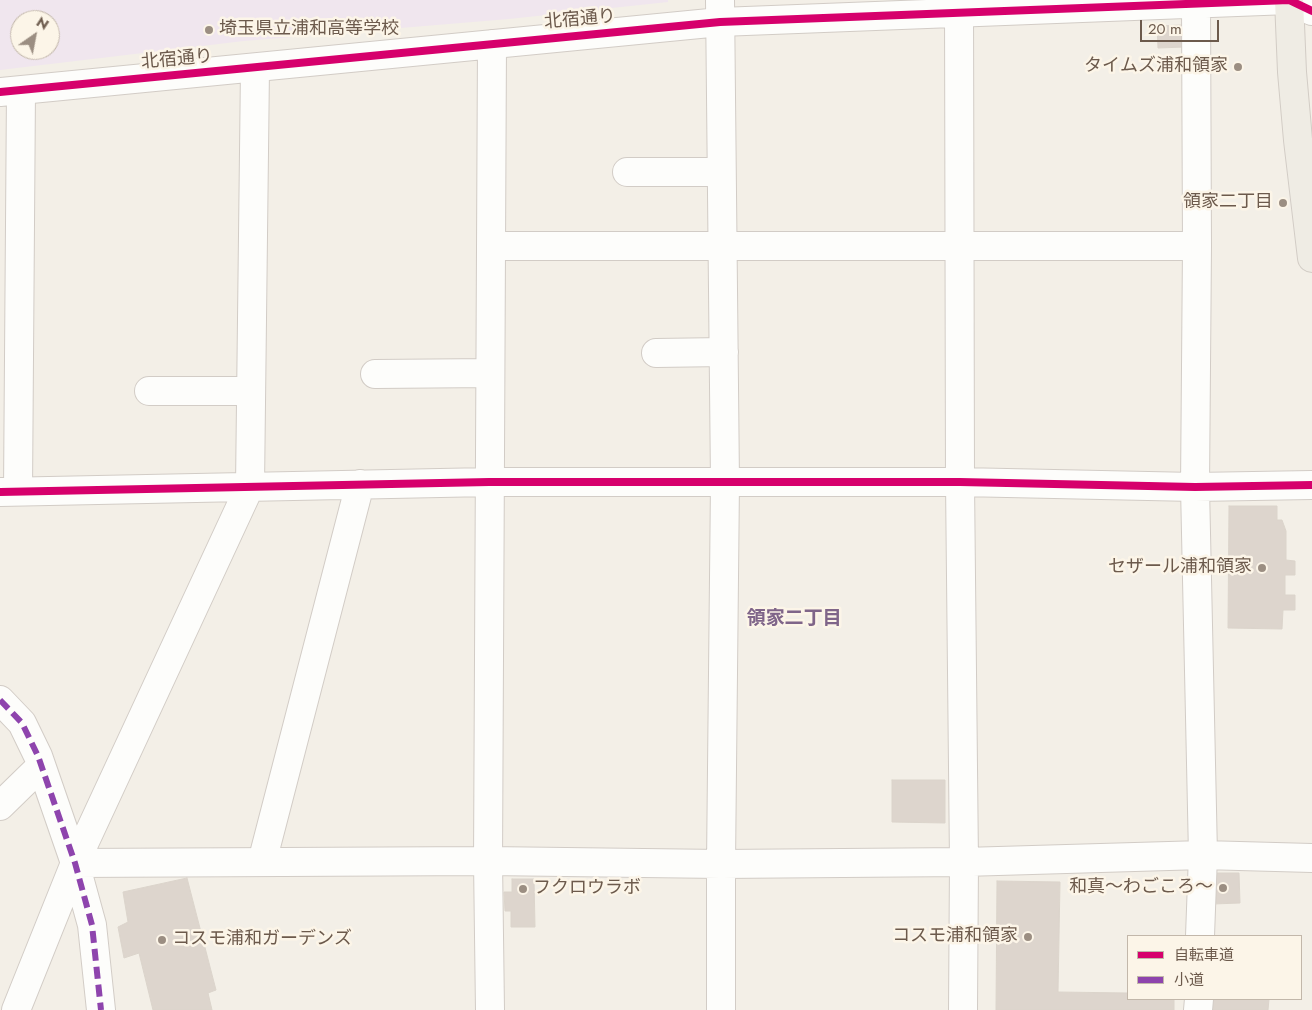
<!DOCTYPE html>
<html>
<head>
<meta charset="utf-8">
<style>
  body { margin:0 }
  #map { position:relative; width:1312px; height:1010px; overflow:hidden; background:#f3efe7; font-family:Jost,"Noto Sans JP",sans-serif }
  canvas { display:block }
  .legend { position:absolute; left:1127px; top:935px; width:175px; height:65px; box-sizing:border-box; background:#fcf5e8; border:1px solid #c2b7aa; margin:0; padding:6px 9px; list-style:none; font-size:15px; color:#6c5a4c }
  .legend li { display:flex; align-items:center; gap:10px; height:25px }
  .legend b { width:25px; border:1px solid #c2b7aa }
  .north { position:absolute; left:10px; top:10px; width:50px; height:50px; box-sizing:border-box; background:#fcf5e8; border:1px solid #c2b7aa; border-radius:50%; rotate:33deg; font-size:14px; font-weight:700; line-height:20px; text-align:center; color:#6c5a4c }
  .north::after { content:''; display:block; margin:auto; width:18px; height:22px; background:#9b8e82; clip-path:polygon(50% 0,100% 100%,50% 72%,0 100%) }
  .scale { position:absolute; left:1140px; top:20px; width:79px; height:22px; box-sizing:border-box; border:2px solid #6c5a4c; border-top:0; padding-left:6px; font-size:15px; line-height:18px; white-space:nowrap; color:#6c5a4c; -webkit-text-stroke:4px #fcf5e8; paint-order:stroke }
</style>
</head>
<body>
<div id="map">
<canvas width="1312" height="1010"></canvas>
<ul class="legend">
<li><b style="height:6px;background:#d6006c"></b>自転車道</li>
<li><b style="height:6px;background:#8e44ad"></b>小道</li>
</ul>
<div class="north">N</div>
<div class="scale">20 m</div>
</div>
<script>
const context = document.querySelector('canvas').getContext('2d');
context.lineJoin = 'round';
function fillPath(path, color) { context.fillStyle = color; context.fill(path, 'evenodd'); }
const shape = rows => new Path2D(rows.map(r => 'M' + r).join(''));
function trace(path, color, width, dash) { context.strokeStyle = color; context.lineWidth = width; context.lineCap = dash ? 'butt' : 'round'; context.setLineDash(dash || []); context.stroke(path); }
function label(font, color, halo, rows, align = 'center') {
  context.font = font + ' Jost,"Noto Sans JP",sans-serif'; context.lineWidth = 5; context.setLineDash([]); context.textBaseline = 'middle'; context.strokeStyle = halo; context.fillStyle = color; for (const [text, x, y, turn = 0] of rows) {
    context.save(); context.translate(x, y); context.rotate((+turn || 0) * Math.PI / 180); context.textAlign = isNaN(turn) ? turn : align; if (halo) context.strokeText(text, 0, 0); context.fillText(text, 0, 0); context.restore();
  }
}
fillPath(shape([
  [0,0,668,0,668,2,509,19,244,41,0,70],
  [20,20,50,20,50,50,20,50]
]), '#f0e6ee');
const building = shape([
  [1183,25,1185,47,1158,48,1157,26,1183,25],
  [1229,506,1277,506,1277,520,1282,520,1286,531,1286,560,1295,561,1295,575,1285,575,1285,595,1295,595,1295,610,1283,610,1282,629,1228,628,1229,506],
  [892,780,945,780,945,823,892,822,892,780],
  [1212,873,1239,873,1240,903,1213,904,1212,873],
  [187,878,216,990,208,993,212,1010,153,1010,139,953,124,958,118,927,128,922,123,892,187,878],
  [512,879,534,879,535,927,511,927,511,911,505,911,504,892,512,892,512,879],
  [997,881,1060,882,1058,992,1128,993,1128,999,1174,999,1174,1010,996,1010,997,881],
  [1206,999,1269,999,1268,1010,1206,1010,1206,999]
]);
fillPath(building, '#ddd5cd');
trace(building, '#dbd4cb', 1);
const minor = shape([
  [720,0,725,482,721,864,721,1010],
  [959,0,960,482,964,862,963,1010],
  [1196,4,1197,246,1195,487,1203,855,1200,936],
  [0,92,720,22,1289,0,1312,11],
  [627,172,721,172],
  [491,246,1197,246],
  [656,353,724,352],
  [375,374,490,373],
  [149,391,250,391],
  [18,491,21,90],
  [0,492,489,482,960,482,1195,487,1312,485],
  [0,700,22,723,38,756,75,863,92,925,101,1010],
  [0,806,41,766],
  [262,862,360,484],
  [75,863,488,861,721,864,964,862,1203,855,1312,858],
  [16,1010,75,863,250,486,255,68],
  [490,1010,488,861,492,44],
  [1198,1010,1199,999]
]);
const major = shape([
  [1289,0,1292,72,1298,140,1312,258]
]);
trace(minor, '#d2ccc6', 30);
trace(major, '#d2ccc5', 30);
trace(minor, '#fdfdfb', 28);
trace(major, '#efece4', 28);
trace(shape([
  [0,700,22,723,38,756,75,863,92,925,101,1010]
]), '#8e44ad', 6, [12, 6]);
trace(shape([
  [0,92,720,22,1289,0,1312,11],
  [0,492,489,482,960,482,1195,487,1312,485]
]), '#d6006c', 8);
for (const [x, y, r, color] of [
  [209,30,5,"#9b8e82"],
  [1238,67,5,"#9b8e82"],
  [1283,203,5,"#9b8e82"],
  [1262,568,5,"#9b8e82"],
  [1223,888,5,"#9b8e82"],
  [523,889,5,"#9b8e82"],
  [1028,937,5,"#9b8e82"],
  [162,940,5,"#9b8e82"]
]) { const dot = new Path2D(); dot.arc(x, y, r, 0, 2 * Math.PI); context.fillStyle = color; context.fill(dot); trace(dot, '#fcf5e8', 2); }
label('18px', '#6c5a4c', '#fcf5e8', [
  ["北宿通り",580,20,-5],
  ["北宿通り",177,60,-5]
]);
label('18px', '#6c5a4c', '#fcf5e8', [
  ["埼玉県立浦和高等学校",219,30,"left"],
  ["タイムズ浦和領家",1228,67],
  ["領家二丁目",1273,203],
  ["セザール浦和領家",1252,568],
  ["和真～わごころ～",1213,888],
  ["フクロウラボ",533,889,"left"],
  ["コスモ浦和領家",1018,937],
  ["コスモ浦和ガーデンズ",172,940,"left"]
], 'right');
label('bold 19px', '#7f6589', '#fcf5e8', [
  ["領家二丁目",794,619]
]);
</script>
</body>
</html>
